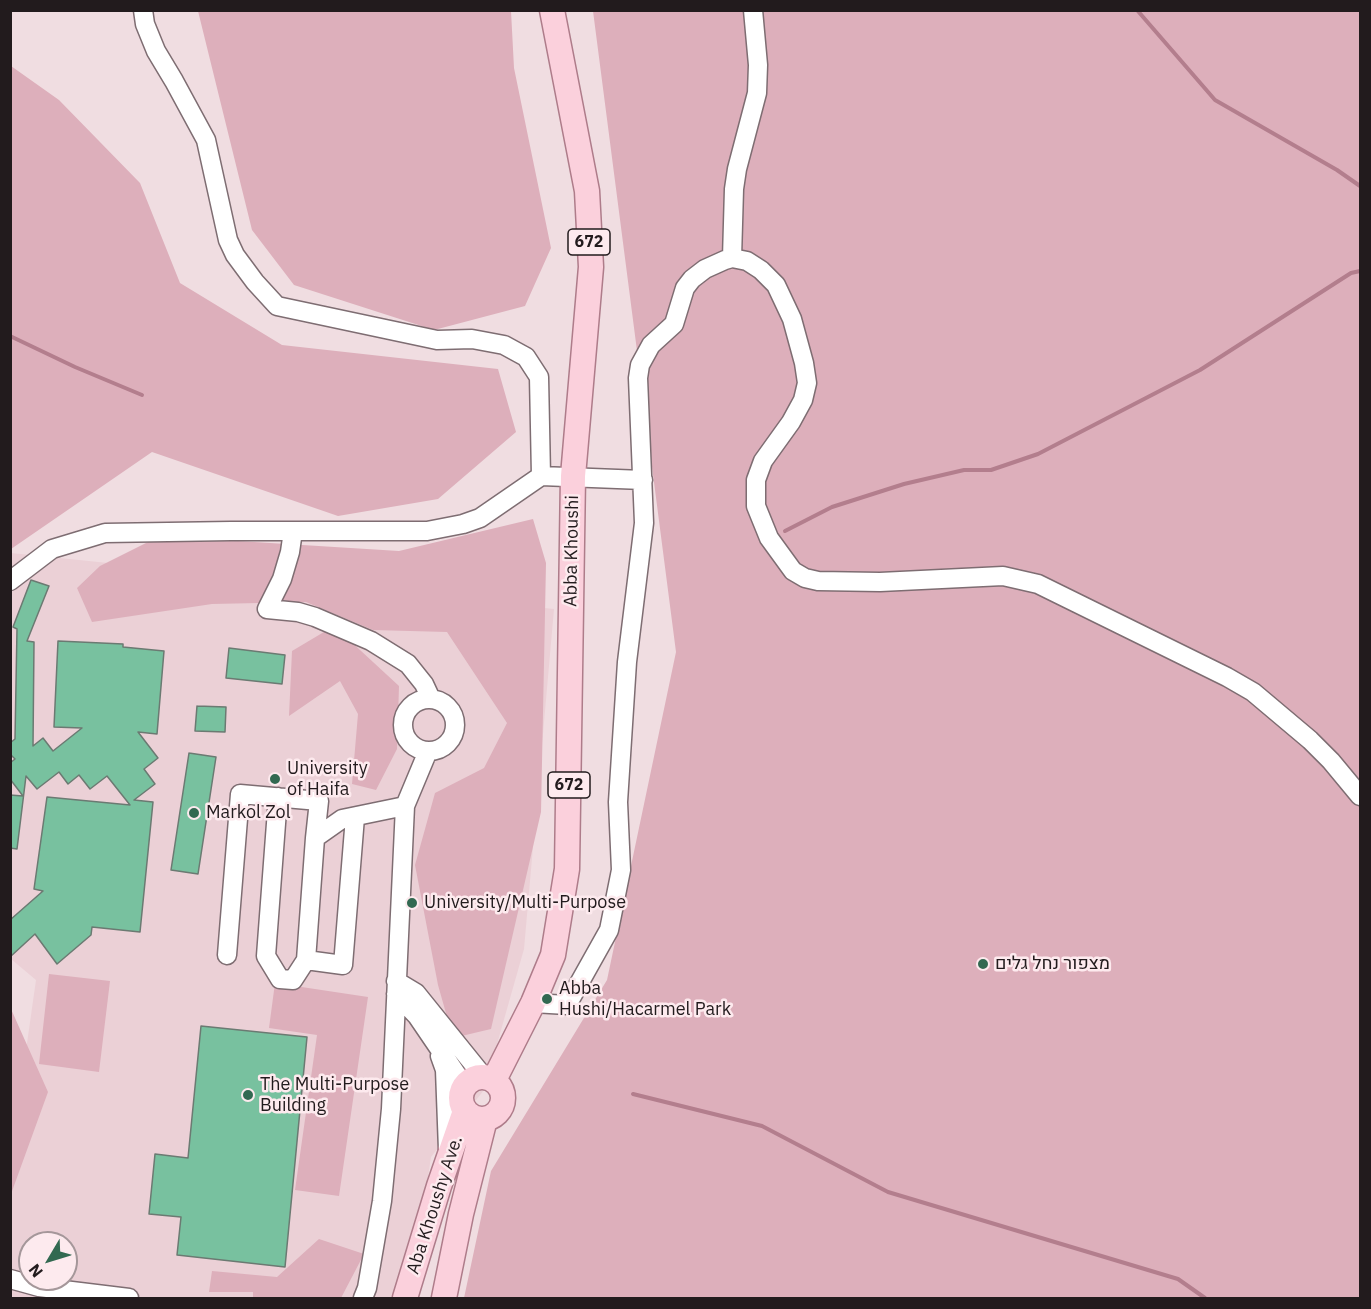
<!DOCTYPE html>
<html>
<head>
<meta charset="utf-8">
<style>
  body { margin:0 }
  #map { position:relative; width:1371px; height:1309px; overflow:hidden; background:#f0dde1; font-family:"IBM Plex Sans",sans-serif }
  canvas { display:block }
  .frame { position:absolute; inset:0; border:12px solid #221b1d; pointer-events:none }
  .north { position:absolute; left:18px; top:1231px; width:60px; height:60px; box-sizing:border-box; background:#fdeaee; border:2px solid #a5979a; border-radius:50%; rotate:232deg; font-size:16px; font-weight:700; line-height:24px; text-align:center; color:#221b1d }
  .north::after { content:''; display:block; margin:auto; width:21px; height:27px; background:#326951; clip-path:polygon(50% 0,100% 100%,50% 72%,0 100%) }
</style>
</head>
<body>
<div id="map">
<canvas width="1371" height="1309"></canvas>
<div class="frame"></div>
<div class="north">N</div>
</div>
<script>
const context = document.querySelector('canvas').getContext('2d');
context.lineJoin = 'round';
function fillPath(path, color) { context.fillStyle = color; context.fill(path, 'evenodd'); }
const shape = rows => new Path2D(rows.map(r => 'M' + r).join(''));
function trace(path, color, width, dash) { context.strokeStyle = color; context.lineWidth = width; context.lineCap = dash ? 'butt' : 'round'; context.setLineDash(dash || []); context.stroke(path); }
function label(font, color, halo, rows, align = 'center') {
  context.font = font + ' "IBM Plex Sans",Heebo,sans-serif'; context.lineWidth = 5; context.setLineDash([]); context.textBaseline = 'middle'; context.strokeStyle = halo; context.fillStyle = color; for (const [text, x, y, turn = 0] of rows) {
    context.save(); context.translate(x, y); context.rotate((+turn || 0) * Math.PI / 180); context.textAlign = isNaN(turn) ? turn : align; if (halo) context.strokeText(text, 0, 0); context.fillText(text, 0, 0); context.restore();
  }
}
fillPath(shape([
  [11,553,554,609,524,949,484,1090,431,1157,410,1298,11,1298,11,1156,36,980,11,959],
  [30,1243,66,1243,66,1279,30,1279]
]), '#ebd0d6');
fillPath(shape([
  [198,11,511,11,514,68,551,248,525,306,434,330,294,285,252,230],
  [593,11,1360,11,1360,1298,464,1298,491,1171,607,980,676,652],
  [11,66,59,100,140,183,180,283,282,345,498,369,516,432,438,499,338,516,152,452,11,549],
  [533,519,546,563,541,812,491,1029,453,1038,438,985,415,865,435,793,484,768,507,723,447,632,373,630,306,602,212,604,92,622,77,588,100,566,148,542,238,541,399,551],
  [334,626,399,686,397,749,376,790,352,784,358,714,340,681,289,716,292,651],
  [49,974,110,981,99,1072,39,1064],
  [275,983,368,997,339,1196,295,1190,317,1035,269,1028],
  [11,1009,48,1092,11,1194,10,1194],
  [319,1239,364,1254,341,1298,253,1298,253,1292,209,1292,212,1271,277,1277]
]), '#ddafbb');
trace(shape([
  [1137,10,1215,100,1337,170,1360,186],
  [10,336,75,367,142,395],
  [785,531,832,507,904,484,964,470,991,470,1038,454,1200,370,1351,273,1360,271],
  [633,1094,762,1126,888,1192,1178,1279,1205,1298]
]), '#b37e8d', 4);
const building = shape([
  [31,580,49,586,27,641,34,642,33,746,43,738,53,751,82,728,54,727,58,641,123,644,123,647,164,651,157,734,138,732,158,758,144,769,155,784,134,800,153,802,140,932,92,927,91,935,57,964,35,934,10,957,10,920,43,891,34,889,47,797,130,805,107,776,90,789,79,775,68,784,59,772,37,789,26,776,17,849,10,848,10,795,23,796,10,779,10,763,15,759,10,754,10,743,15,739,17,629,13,627,31,580],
  [229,648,285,655,282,684,226,678,229,648],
  [197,706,226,707,225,732,195,731,197,706],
  [189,753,216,757,198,874,171,870,189,753],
  [201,1026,307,1037,285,1267,177,1255,181,1217,149,1214,155,1154,188,1158,201,1026]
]);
fillPath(building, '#78c19f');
trace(building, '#6b7a72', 1.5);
const minor = shape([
  [143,10,145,24,156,51,174,81,206,140,228,240,235,255,255,282,277,306,437,340,472,339,504,345,526,357,539,377,541,476],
  [732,258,734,189,737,169,757,93,758,65,753,10],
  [293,531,290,552,282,579,267,609,298,612,315,617,371,641,408,664,424,684,431,699],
  [10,581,52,549,105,533,231,531,427,531,463,524,480,518,541,476,643,480],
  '403 725a26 26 0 1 1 52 0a26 26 0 1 1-52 0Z',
  [278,797,266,956,280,979,293,980,306,960,315,838],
  [227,955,240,794,319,801,315,838,342,819,405,806],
  [306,960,343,965,355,817],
  [396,981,416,993,483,1076],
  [396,994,417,1016,464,1085],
  [533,1003,567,1005,609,930,621,870,618,802,627,662,644,523,638,378,640,365,651,345,674,324,685,288,692,279,705,269,725,260,732,258,747,261,761,270,776,285,792,319,804,363,807,383,803,400,791,422,763,461,756,480,756,506,769,538,793,571,805,578,818,581,880,582,1003,576,1038,584,1227,677,1253,692,1310,740,1331,761,1360,796],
  [440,1056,445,1070,448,1150],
  [10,1279,39,1287,129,1298],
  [363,1298,367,1288,382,1201,391,1109,405,806,428,751]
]);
const major = shape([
  '461 1098a21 21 0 1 1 42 0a21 21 0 1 1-42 0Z',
  [494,1080,533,1003,553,955,567,869,573,476,591,267,587,191,552,10],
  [405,1298,439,1186,465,1111],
  [444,1298,461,1214,485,1119]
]);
trace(minor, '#7e6d72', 21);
trace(major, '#ae7c8a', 27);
trace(minor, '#fff', 18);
trace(major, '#fbd0dc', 24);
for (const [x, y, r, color] of [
  [275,779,6,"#326951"],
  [194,813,6,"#326951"],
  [412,903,6,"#326951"],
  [983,964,6,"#326951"],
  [547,999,6,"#326951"],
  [248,1095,6,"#326951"]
]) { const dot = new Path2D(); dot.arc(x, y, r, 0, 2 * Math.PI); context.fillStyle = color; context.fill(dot); trace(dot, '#fdeaee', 2); }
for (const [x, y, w] of [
  [589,242,42],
  [569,785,42]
]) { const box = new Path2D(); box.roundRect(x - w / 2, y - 13, w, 26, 4.5); context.fillStyle = '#fdeaee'; context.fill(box); trace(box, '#221b1d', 1.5); }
label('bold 16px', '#221b1d', null, [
  ["672",589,242],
  ["672",569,785]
]);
label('18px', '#221b1d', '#fdeaee', [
  ["Abba Khoushi",572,551,-89],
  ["Aba Khoushy Ave.",435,1205,-72]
]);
label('18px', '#221b1d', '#fdeaee', [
  ["University",287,769],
  ["of Haifa",287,790],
  ["Markol Zol",206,813],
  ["University/Multi-Purpose",424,903],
  ["מצפור נחל גלים",995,964],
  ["Abba",559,989],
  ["Hushi/Hacarmel Park",559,1010],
  ["The Multi-Purpose",260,1085],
  ["Building",260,1106]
], 'left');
</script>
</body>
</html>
